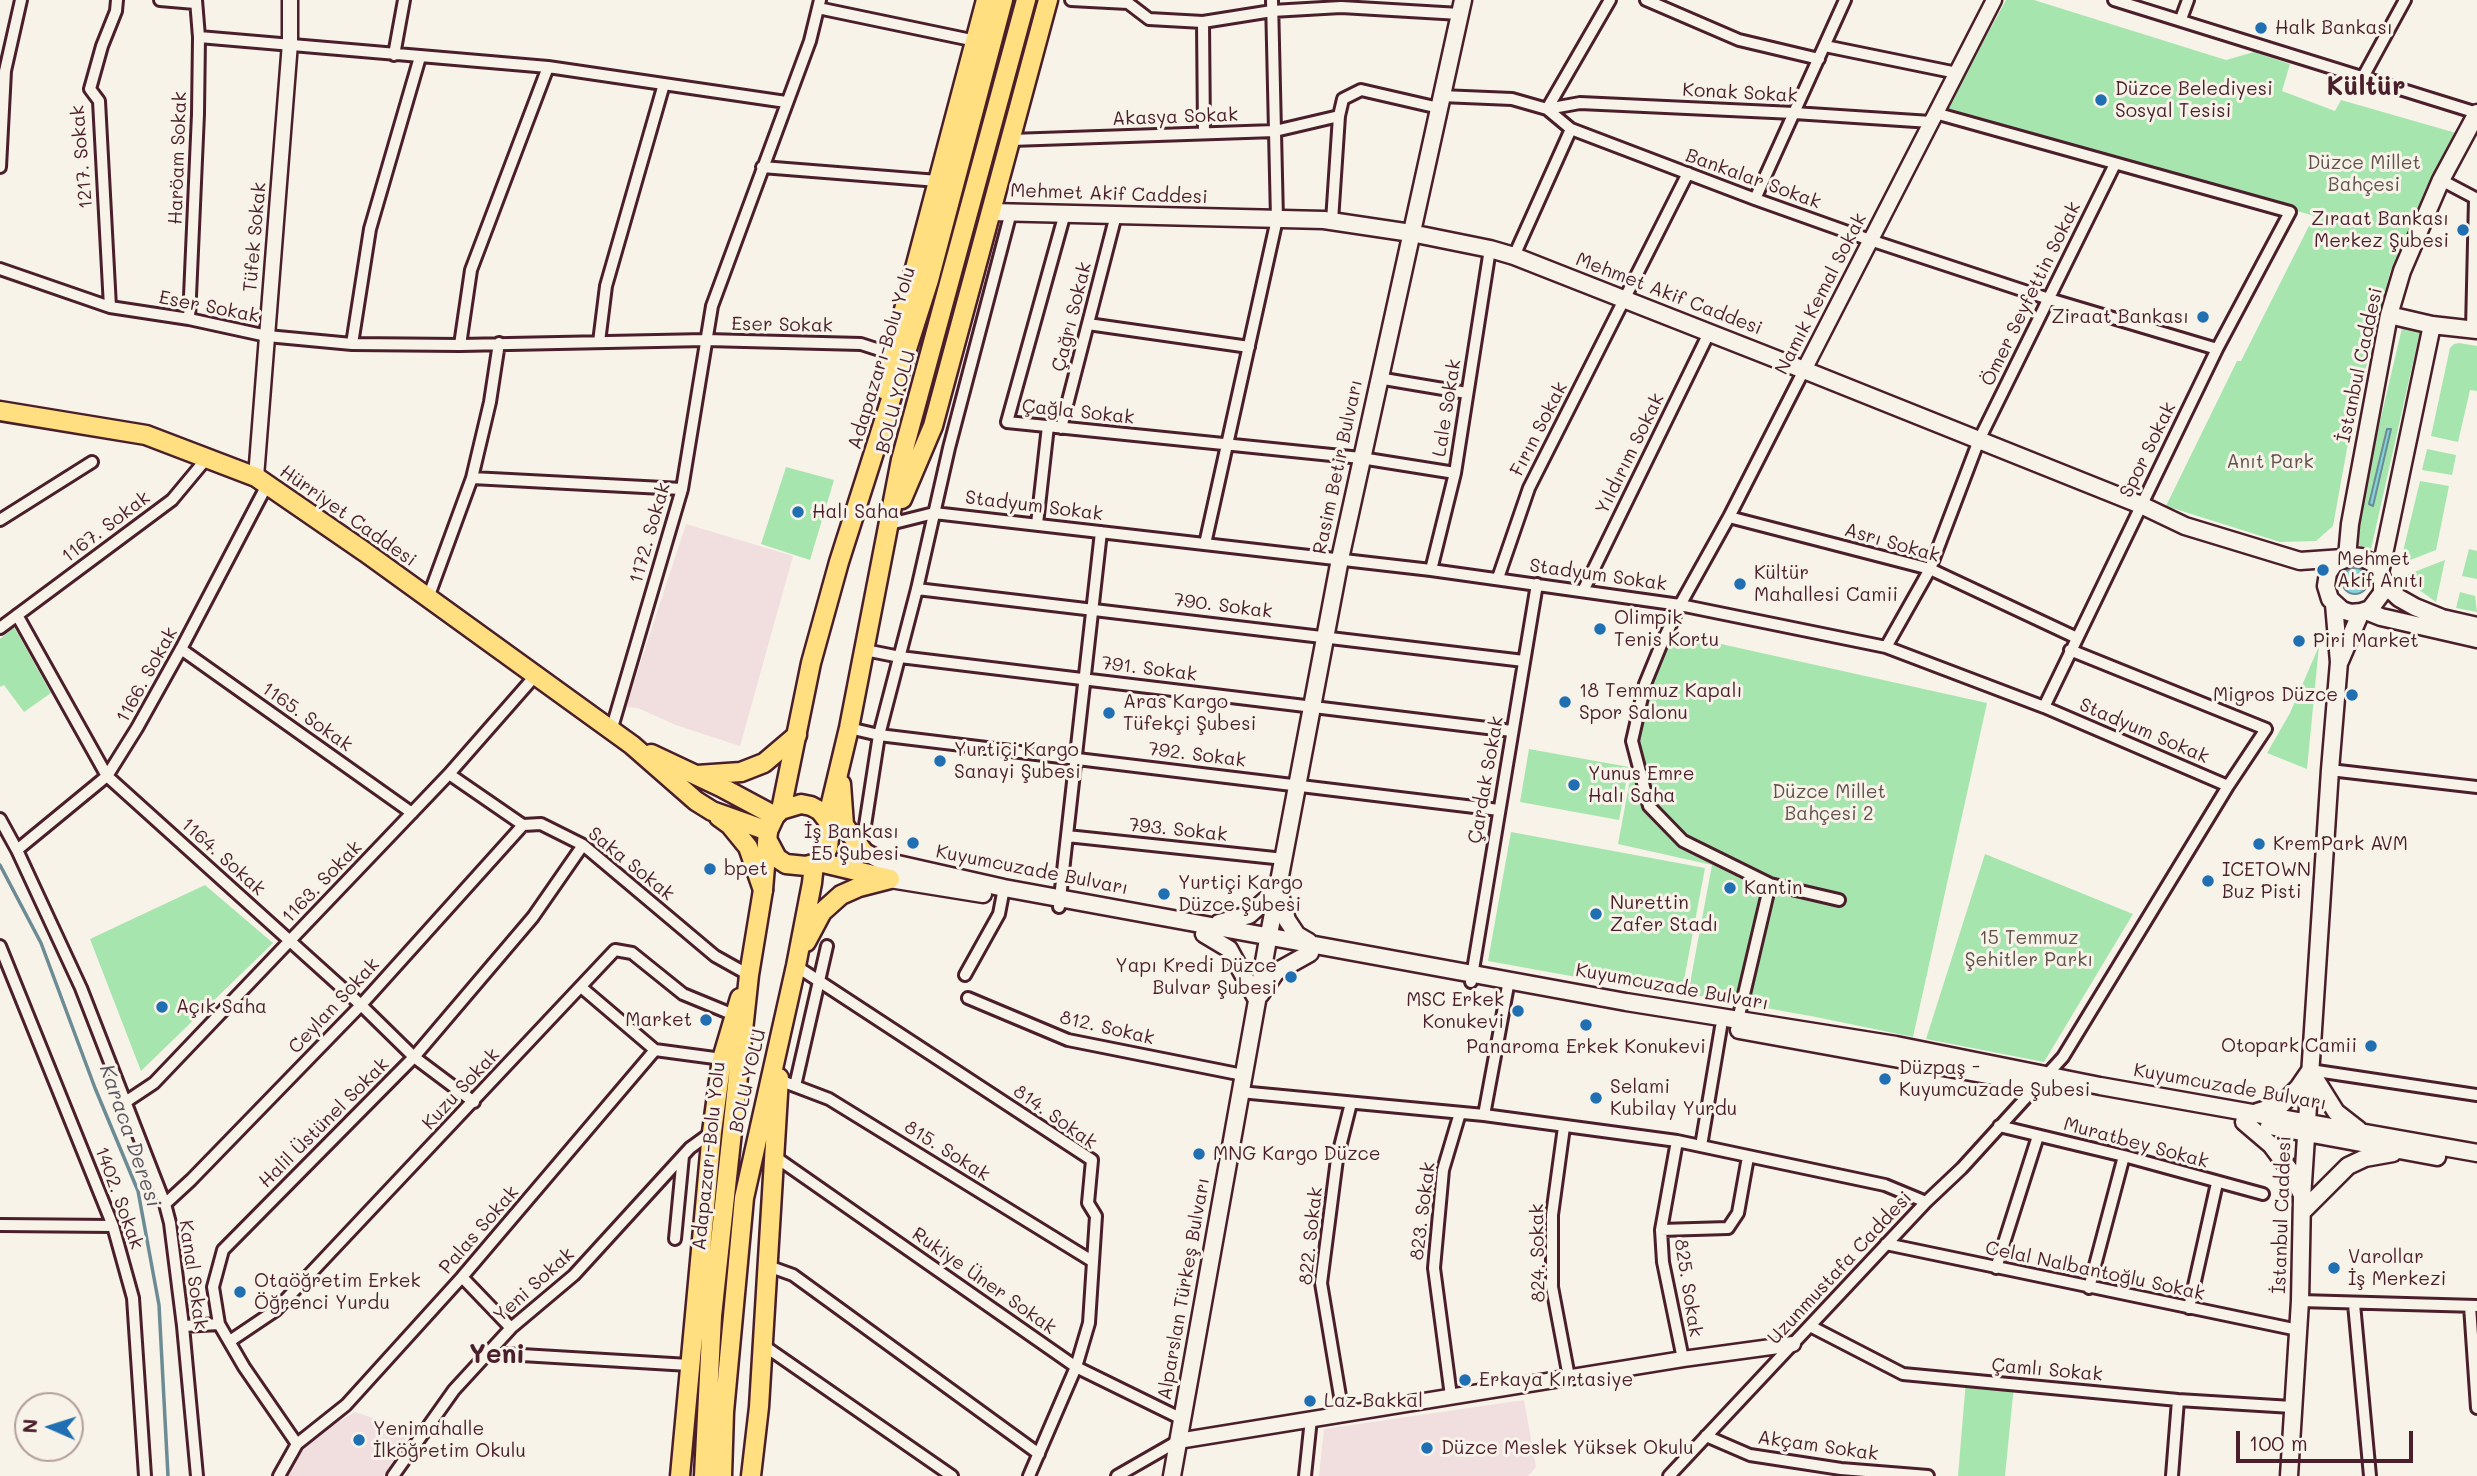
<!DOCTYPE html>
<html>
<head>
<meta charset="utf-8">
<style>
  body { margin:0 }
  #map { position:relative; width:2477px; height:1476px; overflow:hidden; background:#f7f3e8; font-family:Mali,sans-serif }
  canvas { display:block }
  .north { position:absolute; left:14px; top:1392px; width:70px; height:70px; box-sizing:border-box; background:#f7f3e8; border:2px solid #b29e9c; border-radius:50%; rotate:273deg; font-size:19px; font-weight:700; line-height:28px; text-align:center; color:#4a1f2b }
  .north::after { content:''; display:block; margin:auto; width:24px; height:32px; background:#1f6fb2; clip-path:polygon(50% 0,100% 100%,50% 72%,0 100%) }
  .scale { position:absolute; left:2236px; top:1431px; width:177px; height:32px; box-sizing:border-box; border:4px solid #4a1f2b; border-top:0; padding-left:9px; font-size:21px; line-height:24px; white-space:nowrap; color:#4a1f2b; -webkit-text-stroke:5px #f7f3e8; paint-order:stroke }
</style>
</head>
<body>
<div id="map">
<canvas width="2477" height="1476"></canvas>
<div class="north">N</div>
<div class="scale">100 m</div>
</div>
<script>
const context = document.querySelector('canvas').getContext('2d');
context.lineJoin = 'round';
function fillPath(path, color) { context.fillStyle = color; context.fill(path, 'evenodd'); }
const shape = rows => new Path2D(rows.map(r => 'M' + r).join(''));
function trace(path, color, width, dash) { context.strokeStyle = color; context.lineWidth = width; context.lineCap = dash ? 'butt' : 'round'; context.setLineDash(dash || []); context.stroke(path); }
function label(font, color, halo, rows, align = 'center') {
  context.font = font + ' Mali,sans-serif'; context.lineWidth = 6; context.setLineDash([]); context.textBaseline = 'middle'; context.strokeStyle = halo; context.fillStyle = color; for (const [text, x, y, turn = 0] of rows) {
    context.save(); context.translate(x, y); context.rotate((+turn || 0) * Math.PI / 180); context.textAlign = isNaN(turn) ? turn : align; if (halo) context.strokeText(text, 0, 0); context.fillText(text, 0, 0); context.restore();
  }
}
fillPath(shape([
  [686,524,793,556,740,746,676,725,638,708,626,707],
  [1524,1400,1536,1467,1528,1476,1319,1476,1324,1429],
  [355,1412,410,1431,384,1476,288,1476,303,1450,322,1431]
]), '#f1dedf');
fillPath(shape([
  [2006,0,2034,0,2226,60,2254,52,2290,64,2282,91,2335,111,2341,100,2456,133,2390,272,2361,387,2358,388,2333,526,2316,541,2280,542,2166,506,2237,361,2241,361,2314,216,2143,164,1946,109],
  [2402,328,2420,331,2371,549,2354,544,2359,511],
  [2459,343,2477,346,2477,391,2470,390,2458,442,2431,436,2450,348,2454,344],
  [2427,449,2456,455,2452,475,2422,470],
  [786,467,834,480,810,560,761,544],
  [2420,481,2449,486,2436,550,2400,564],
  [2469,549,2477,551,2477,579,2462,576],
  [2445,560,2436,602,2401,577],
  [2460,592,2475,596,2477,612,2456,608],
  [14,627,51,693,24,712,4,685,0,687,0,639],
  [1658,630,1987,703,1913,1037,1816,1017,1688,994,1712,865,1618,844],
  [2319,646,2307,769,2267,753,2290,713],
  [1529,749,1629,767,1619,820,1520,802],
  [1511,832,1705,868,1681,996,1488,961],
  [1985,854,2133,914,2044,1062,1926,1039],
  [205,885,273,943,141,1071,90,939],
  [1966,1380,2014,1385,2005,1476,1958,1476]
]), '#a6e6ae');
const water = shape([
  [2387,429,2391,429,2373,506,2369,504,2387,429],
  '2342 581a13 13 0 1 1 26 0a13 13 0 1 1-26 0Z'
]);
fillPath(water, '#82d3da');
trace(water, '#6c8b94', 2);
trace(shape([
  [0,865,41,943,95,1088,138,1191,159,1305,168,1476]
]), '#6c8b94', 3.5);
const minor = shape([
  [160,0,195,3],
  [1071,0,1128,3,1149,19,1203,22,1272,11,1341,7,1460,14],
  [1646,0,1739,40,1819,59],
  [2114,0,2477,113],
  [818,8,976,41],
  [2181,19,2188,0],
  [1203,22,1204,133],
  [199,37,548,67,786,102],
  [1825,46,1957,73],
  [394,55,404,0],
  [548,67,471,270,460,345,706,340,861,344,892,354],
  [2363,77,2405,0],
  [1441,96,1512,99,1547,109,1571,129,1755,199,1870,240,2049,299,2217,349],
  [1547,109,1580,103,1794,113,1931,122],
  [1547,109,1610,0],
  [1935,113,2290,212,2217,349,2044,707],
  [1011,140,1275,131,1339,116],
  [0,167,5,71,21,0],
  [762,167,938,181],
  [2441,180,2477,199],
  [1755,199,1845,0],
  [1065,213,1007,422,1361,458,1455,473],
  [1332,221,1339,116,1343,99,1361,90,1439,108],
  [1514,256,1571,129],
  [0,269,110,307,189,319,267,336,352,344,460,345],
  [110,307,99,101,90,89,102,46,116,11,117,0],
  [189,319,198,114,199,37,196,0],
  [1088,324,1249,347],
  [2472,329,2475,199],
  [599,342,606,286,664,84],
  [352,344,370,229,420,57],
  [1378,378,1467,393],
  [1061,428,1116,215],
  [472,478,682,489],
  [1729,517,1930,569,2077,638],
  [0,520,92,462],
  [890,524,934,513,1431,570,1680,605,1886,647,2044,707,2228,786],
  [1037,524,1048,426],
  [1205,544,1277,219,1272,0],
  [1431,570,1455,473,1490,249],
  [1498,578,1529,488,1688,173],
  [917,589,1524,661],
  [1583,591,1709,333],
  [428,598,472,478,490,402,499,343],
  [17,615,107,776,361,1005,414,1057,474,1102],
  [0,628,172,500,207,458],
  [1886,647,1930,569,1979,440,2115,164],
  [181,649,412,813],
  [865,650,900,657,1512,731],
  [849,728,879,735,1499,810],
  [611,731,682,489,712,306,810,41,820,0],
  [2330,770,2477,787],
  [449,774,523,825,541,824,583,845,715,956,749,975],
  [0,819,17,850,81,988,165,1204,170,1223,183,1326,197,1476],
  [864,832,879,735,917,589,949,448,1011,212],
  [1067,836,1284,859],
  [17,850,107,776,137,728,181,649,267,485],
  [1770,884,1839,900],
  [1059,907,1101,532],
  [0,946,113,1226,133,1298,145,1476],
  [796,966,1092,1160,1088,1203,1096,1216,1089,1323,1076,1367,1029,1476],
  [965,975,999,914,1004,888],
  [1471,982,1537,584],
  [581,987,655,1050],
  [968,998,1068,1040,1243,1075],
  [1737,1024,1770,884,1683,841,1649,806,1632,741,1645,684,1661,645,1680,605,1729,517,1804,370],
  [2310,1070,2477,1095],
  [779,1080,829,1099,1092,1261],
  [795,1086,827,946],
  [1240,1092,1484,1115,1677,1141,1885,1185,1926,1202],
  [124,1103,154,1083,449,774,535,676],
  [1484,1115,1509,980],
  [1999,1126,2124,1156,2263,1194],
  [1564,1127,1552,1215,1552,1287,1569,1377],
  [1677,1141,1661,1230,1663,1262,1683,1359],
  [1701,1146,1721,1027],
  [774,1156,1076,1367,1182,1419],
  [165,1204,191,1180,361,1005,523,825],
  [0,1225,113,1226],
  [1661,1230,1728,1228,1738,1213,1748,1157],
  [675,1239,683,1156],
  [1886,1244,2298,1330],
  [768,1266,793,1275,1039,1454],
  [1996,1268,2038,1136],
  [462,1277,511,1328],
  [2089,1288,2124,1156],
  [2300,1301,2477,1306],
  [2354,1304,2370,1476],
  [2470,1306,2477,1408],
  [2189,1308,2217,1183],
  [183,1326,219,1324],
  [1810,1326,1903,1374,2178,1400,2292,1407],
  [230,1341,276,1310,615,950,632,953,683,994,734,1015],
  [763,1345,952,1476],
  [488,1353,689,1365],
  [1451,1396,1434,1268,1443,1170,1460,1113],
  [1343,1414,1321,1283,1337,1159,1351,1103],
  [1706,1436,1750,1455,1841,1469,1928,1476],
  [297,1444,244,1367,219,1324,213,1287,223,1250,414,1057,533,917,583,845],
  [279,1476,297,1444,346,1405,462,1277,655,1050,722,1059],
  [393,1476,454,1390,511,1328,574,1275,690,1148,712,1132],
  [1117,1476,1178,1441],
  [1305,1476,1311,1419],
  [1669,1476,1926,1202,1962,1168,2063,1057,2228,786,2266,729,2070,650],
  [2172,1476,2178,1400]
]);
const tertiary = shape([
  [1804,370,1994,0],
  [256,477,290,43,290,0],
  [1178,1441,1683,1359,1793,1344]
]);
const secondary = shape([
  [991,212,1324,220,1411,233,1490,249,1514,256,1804,370,2141,505,2185,526,2300,561,2343,558],
  [2389,315,2432,325,2477,330],
  [2347,557,2350,524,2389,315,2402,271,2441,180,2477,113],
  [2380,573,2432,325],
  [2383,583,2399,598,2415,607,2442,618,2477,626],
  [2366,611,2381,617,2477,639],
  [2340,661,2361,612,2370,609,2382,593,2382,578,2376,565,2361,557,2352,556,2334,564,2328,573,2326,586,2330,599,2342,610,2351,613,2361,612],
  [863,851,880,860,1004,888,1626,1002,1896,1045,2100,1086,2477,1153],
  [890,879,983,894],
  [1279,891,1287,920,1297,935,1309,942],
  [1219,923,1249,915,1278,889],
  [1204,934,1229,949,1257,1000],
  [1260,995,1276,972,1310,953],
  [1739,1030,2048,1086],
  [2311,1072,2336,1112,2359,1130],
  [2257,1112,2282,1104,2298,1088,2309,1072],
  [2244,1122,2271,1145,2289,1169,2301,1193],
  [2269,1126,2437,1157],
  [2302,1212,2348,1166,2365,1158,2393,1153],
  [1172,1476,1267,945,1340,559,1463,0],
  [2289,1476,2300,1301,2302,1198,2330,770,2339,662,2334,604]
]);
const primary = shape([
  [0,411,146,435,256,477,365,552,632,745,696,801,712,811,768,831],
  [651,754,721,787,775,816],
  [697,775,741,772,764,763,797,735],
  [719,817,730,825,748,847,763,890]
]);
const trunk = shape([
  [883,389,986,0],
  [902,499,933,426,1048,0],
  [841,784,844,825,863,851],
  [781,810,811,663,839,562,929,280,1003,0],
  [827,820,849,728,901,460,1026,0],
  [819,862,886,878],
  [806,942,822,912,841,895,859,887,890,879],
  [680,1476,712,1132,722,1059,740,998],
  [704,1476,712,1316,749,975,763,890,768,831,775,816,781,810,801,804,811,806,820,811,827,820,830,829,828,848,819,862,806,866,786,864,777,858,768,841],
  [722,1476,724,1412,744,1198,796,966,812,883,814,864],
  [751,1476,759,1407,779,1078]
]);
trace(minor, '#4a1f2b', 16);
trace(tertiary, '#4a1f2b', 19);
trace(secondary, '#4a1f2b', 21);
trace(primary, '#4a1f2b', 23);
trace(trunk, '#4a1f2b', 23);
trace(minor, '#f7f3e8', 10);
trace(tertiary, '#f7f3e8', 14);
trace(secondary, '#f7f3e8', 16);
trace(primary, '#ffdf80', 18);
trace(trunk, '#ffdf80', 18);
for (const [x, y, r, color] of [
  [2261,28,7,"#1f6fb2"],
  [2101,100,7,"#1f6fb2"],
  [2463,230,7,"#1f6fb2"],
  [2203,317,7,"#1f6fb2"],
  [798,512,7,"#1f6fb2"],
  [2323,570,7,"#1f6fb2"],
  [1740,584,7,"#1f6fb2"],
  [1600,629,7,"#1f6fb2"],
  [2299,641,7,"#1f6fb2"],
  [2352,695,7,"#1f6fb2"],
  [1565,702,7,"#1f6fb2"],
  [1109,713,7,"#1f6fb2"],
  [940,761,7,"#1f6fb2"],
  [1574,785,7,"#1f6fb2"],
  [913,843,7,"#1f6fb2"],
  [2259,844,7,"#1f6fb2"],
  [710,869,7,"#1f6fb2"],
  [2208,881,7,"#1f6fb2"],
  [1730,888,7,"#1f6fb2"],
  [1164,894,7,"#1f6fb2"],
  [1596,914,7,"#1f6fb2"],
  [1291,977,7,"#1f6fb2"],
  [162,1007,7,"#1f6fb2"],
  [1518,1011,7,"#1f6fb2"],
  [706,1020,7,"#1f6fb2"],
  [1586,1025,7,"#1f6fb2"],
  [2371,1046,7,"#1f6fb2"],
  [1885,1079,7,"#1f6fb2"],
  [1596,1098,7,"#1f6fb2"],
  [1199,1154,7,"#1f6fb2"],
  [2334,1268,7,"#1f6fb2"],
  [240,1292,7,"#1f6fb2"],
  [1465,1380,7,"#1f6fb2"],
  [1310,1401,7,"#1f6fb2"],
  [359,1440,7,"#1f6fb2"],
  [1427,1448,7,"#1f6fb2"]
]) { const dot = new Path2D(); dot.arc(x, y, r, 0, 2 * Math.PI); context.fillStyle = color; context.fill(dot); trace(dot, '#f7f3e8', 2.5); }
label('19px', '#4a1f2b', '#f7f3e8', [
  ["Halk Bankası",2275,28],
  ["Düzce Belediyesi",2115,89],
  ["Sosyal Tesisi",2115,111],
  ["Zıraat Bankası",2449,219,"right"],
  ["Merkez Şubesi",2449,241,"right"],
  ["Ziraat Bankası",2189,317,"right"],
  ["Halı Saha",812,512],
  ["Mehmet",2337,559],
  ["Akif Anıtı",2337,581],
  ["Kültür",1754,573],
  ["Mahallesi Camii",1754,595],
  ["Olimpik",1614,618],
  ["Tenis Kortu",1614,640],
  ["Piri Market",2313,641],
  ["18 Temmuz Kapalı",1579,691],
  ["Spor Salonu",1579,713],
  ["Migros Düzce",2338,695,"right"],
  ["Aras Kargo",1123,702],
  ["Tüfekçi Şubesi",1123,724],
  ["Yurtiçi Kargo",954,750],
  ["Sanayi Şubesi",954,772],
  ["Yunus Emre",1588,774],
  ["Halı Saha",1588,796],
  ["İş Bankası",899,832,"right"],
  ["E5 Şubesi",899,854,"right"],
  ["KremPark AVM",2273,844],
  ["bpet",724,869],
  ["ICETOWN",2222,870],
  ["Buz Pisti",2222,892],
  ["Yurtiçi Kargo",1178,883],
  ["Düzce Şubesi",1178,905],
  ["Kantin",1744,888],
  ["Nurettin",1610,903],
  ["Zafer Stadı",1610,925],
  ["Yapı Kredi Düzce",1277,966,"right"],
  ["Bulvar Şubesi",1277,988,"right"],
  ["MSC Erkek",1504,1000,"right"],
  ["Konukevi",1504,1022,"right"],
  ["Açık Saha",176,1007],
  ["Market",692,1020,"right"],
  ["Otopark Camii",2357,1046,"right"],
  ["Panaroma Erkek Konukevi",1586,1047,"center"],
  ["Düzpaş -",1899,1068],
  ["Kuyumcuzade Şubesi",1899,1090],
  ["Selami",1610,1087],
  ["Kubilay Yurdu",1610,1109],
  ["MNG Kargo Düzce",1213,1154],
  ["Varollar",2348,1257],
  ["İş Merkezi",2348,1279],
  ["Otaöğretim Erkek",254,1281],
  ["Öğrenci Yurdu",254,1303],
  ["Erkaya Kırtasiye",1479,1380],
  ["Laz Bakkal",1324,1401],
  ["Yenimahalle",373,1429],
  ["İlköğretim Okulu",373,1451],
  ["Düzce Meslek Yüksek Okulu",1441,1448]
], 'left');
label('19px', '#4a1f2b', '#f7f3e8', [
  ["Konak Sokak",1740,93,3],
  ["Akasya Sokak",1175,117,-2],
  ["1217. Sokak",82,157,-95],
  ["Haröam Sokak",178,158,-88],
  ["Bankalar Sokak",1753,179,20],
  ["Mehmet Akif Caddesi",1109,194,2],
  ["Tüfek Sokak",255,237,-85],
  ["Mehmet Akif Caddesi",1669,294,21],
  ["Namık Kemal Sokak",1821,294,-63],
  ["Ömer Seyfettin Sokak",2031,294,-64],
  ["Eser Sokak",209,307,11],
  ["Çağrı Sokak",1072,317,-76],
  ["Eser Sokak",782,325,1],
  ["Adapazarı-Bolu Yolu",882,358,-73],
  ["İstanbul Caddesi",2360,365,-78],
  ["BOLU YOLU",896,402,-75],
  ["Lale Sokak",1447,408,-81],
  ["Çağla Sokak",1078,412,6],
  ["Fırın Sokak",1539,429,-63],
  ["Spor Sokak",2148,450,-64],
  ["Yıldırım Sokak",1630,454,-64],
  ["Rasim Betir Bulvarı",1338,467,-78],
  ["Stadyum Sokak",1034,506,7],
  ["Hürriyet Caddesi",348,516,35],
  ["1167. Sokak",106,527,-37],
  ["1172. Sokak",650,533,-74],
  ["Asrı Sokak",1892,543,16],
  ["Stadyum Sokak",1598,575,8],
  ["790. Sokak",1223,606,7],
  ["791. Sokak",1149,669,7],
  ["1166. Sokak",147,675,-61],
  ["1165. Sokak",307,717,35],
  ["Stadyum Sokak",2144,731,23],
  ["792. Sokak",1197,755,7],
  ["Çardak Sokak",1486,780,-80],
  ["793. Sokak",1178,830,6],
  ["1164. Sokak",223,857,42],
  ["Saka Sokak",631,864,39],
  ["Kuyumcuzade Bulvarı",1032,870,11],
  ["1163. Sokak",322,882,-46],
  ["Kuyumcuzade Bulvarı",1672,987,10],
  ["Ceylan Sokak",334,1006,-47],
  ["812. Sokak",1107,1028,13],
  ["BOLU YOLU",748,1081,-77],
  ["Kuyumcuzade Bulvarı",2230,1087,10],
  ["Kuzu Sokak",461,1089,-47],
  ["814. Sokak",1055,1117,35],
  ["Halil Üstünel Sokak",324,1123,-45],
  ["Muratbey Sokak",2136,1143,15],
  ["815. Sokak",947,1151,32],
  ["Adapazarı-Bolu Yolu",709,1156,-84],
  ["1402. Sokak",119,1198,70],
  ["823. Sokak",1423,1211,-83],
  ["İstanbul Caddesi",2282,1215,-88],
  ["Palas Sokak",479,1230,-49],
  ["822. Sokak",1311,1236,-84],
  ["824. Sokak",1538,1253,-91],
  ["Uzunmustafa Caddesi",1840,1268,-47],
  ["Celal Nalbantoğlu Sokak",2095,1271,12],
  ["Kanal Sokak",193,1275,82],
  ["Rukiye Üner Sokak",984,1281,35],
  ["Yeni Sokak",534,1285,-42],
  ["825. Sokak",1688,1288,81],
  ["Alparslan Türkeş Bulvarı",1184,1289,-80],
  ["Çamlı Sokak",2047,1370,5],
  ["Akçam Sokak",1818,1446,8]
]);
label('19px', '#61514c', '#f7f3e8', [
  ["Düzce Millet",2364,163],
  ["Bahçesi",2364,185],
  ["Anıt Park",2270,462],
  ["Düzce Millet",1829,792],
  ["Bahçesi 2",1829,814],
  ["15 Temmuz",2029,938],
  ["Şehitler Parkı",2029,960]
]);
label('italic 21px', '#5b5560', '#f7f3e8', [
  ["Karaca Deresi",130,1136,71]
]);
label('bold 26px', '#4a1f2b', '#f7f3e8', [
  ["Kültür",2366,87],
  ["Yeni",497,1355]
]);
</script>
</body>
</html>
